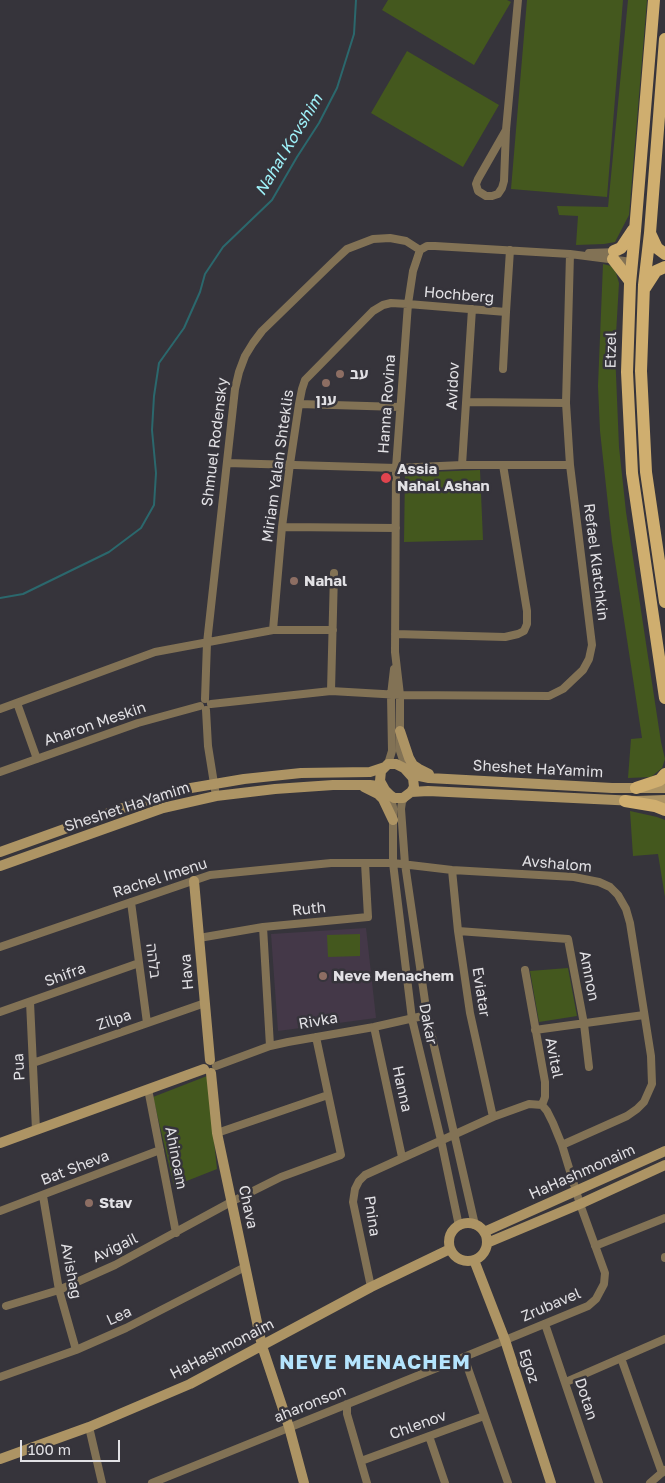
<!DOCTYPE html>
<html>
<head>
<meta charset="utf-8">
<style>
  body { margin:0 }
  #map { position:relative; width:665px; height:1483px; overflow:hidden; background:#36343b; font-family:"Golos Text",sans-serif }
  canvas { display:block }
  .scale { position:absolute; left:20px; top:1440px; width:100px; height:22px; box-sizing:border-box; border:2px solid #e2e1e5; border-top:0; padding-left:6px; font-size:15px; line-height:18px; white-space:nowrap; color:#e2e1e5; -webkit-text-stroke:4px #36343b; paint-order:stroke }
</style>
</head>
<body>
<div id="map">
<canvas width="665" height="1483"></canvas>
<div class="scale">100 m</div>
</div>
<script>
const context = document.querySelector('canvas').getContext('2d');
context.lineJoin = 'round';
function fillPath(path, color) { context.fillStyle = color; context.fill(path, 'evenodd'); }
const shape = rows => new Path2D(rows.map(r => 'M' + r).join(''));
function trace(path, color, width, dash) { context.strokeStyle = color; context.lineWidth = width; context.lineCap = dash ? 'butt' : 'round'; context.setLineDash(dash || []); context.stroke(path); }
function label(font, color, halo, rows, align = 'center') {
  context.font = font + ' "Golos Text","Noto Sans Hebrew",sans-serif'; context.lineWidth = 5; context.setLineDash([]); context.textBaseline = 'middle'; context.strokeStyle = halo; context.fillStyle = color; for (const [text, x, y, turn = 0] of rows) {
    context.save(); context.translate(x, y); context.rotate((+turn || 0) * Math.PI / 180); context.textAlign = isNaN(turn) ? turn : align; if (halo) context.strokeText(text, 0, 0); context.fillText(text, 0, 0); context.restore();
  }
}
fillPath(shape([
  [366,928,376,1018,278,1031,271,934]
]), '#443848');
fillPath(shape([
  [388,0,507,0,511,2,474,65,382,10],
  [527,0,623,0,607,197,511,189],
  [628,0,647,0,629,215,615,242,604,244,576,245,578,216,559,215,557,206,608,207],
  [407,51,499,105,463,167,371,113],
  [603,264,611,266,616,273,619,283,615,351,619,447,626,512,661,742,665,759,662,768,651,777,628,778,631,739,642,738,612,541,600,431,598,386],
  [480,470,483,540,404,542,405,473],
  [630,811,657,817,665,820,665,897,658,854,633,856],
  [360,934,360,956,328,957,327,935],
  [568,968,577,1016,539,1022,530,971],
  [207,1076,217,1169,174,1186,153,1097]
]), '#44581e');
trace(shape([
  [0,598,23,594,109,552,141,528,154,505,156,473,152,430,154,396,159,363,184,328,200,292,205,274,223,247,272,200,297,157,319,123,337,88,354,34,356,0]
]), '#2b686d', 2);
trace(shape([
  [506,130,478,179,476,184,478,191,486,196,492,196,498,194,502,188,504,181,506,130,518,0],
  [420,250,427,246,435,246,570,254,632,262],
  [589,253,618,252],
  [503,369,506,312],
  [466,402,566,403],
  [299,404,400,407],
  [227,463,396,468,462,465,570,465],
  [462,465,472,309],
  [282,527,396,528],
  [273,630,282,527,290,464,299,404,302,389,305,380,373,311,383,305,391,303,408,304,506,312,510,250],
  [395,634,505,637,518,634,524,631,527,624,527,611,503,465],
  [331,691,334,573],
  [205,699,207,643,235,389,239,372,245,356,253,343,262,331,332,263,347,249,373,239,390,238,406,241,420,250],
  [17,703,37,759],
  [211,704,331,691,400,695,549,696,563,689,583,670,589,659,592,645,570,465,566,403,570,254],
  [0,709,155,652,273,630,333,630],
  [206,710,208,746,216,796],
  [388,764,392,751,391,695,394,669],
  [406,769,400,751,400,695,395,652,396,468,408,304,413,271,420,250],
  [0,772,138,723,200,706],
  [390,795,393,807,393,863,412,1019,441,1140,459,1226],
  [405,797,402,802,401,809,405,864,427,1015,475,1225],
  [452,870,458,931,470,1013,493,1117],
  [131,902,147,1023],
  [263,927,270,1046],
  [458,931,568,939,584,1024,589,1067],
  [199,938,263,927,368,917,365,863],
  [0,947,210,875,331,863,393,863,452,870,574,877,599,882,610,887,618,895,626,909,630,923,651,1056,652,1084,644,1102,637,1109,627,1116,562,1145],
  [30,1002,36,1130],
  [0,1012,139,963],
  [374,1027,402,1157],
  [535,1030,644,1015],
  [33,1063,205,1003],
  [216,1066,270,1046,288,1042,374,1027,427,1015],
  [148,1089,176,1233],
  [217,1133,328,1095],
  [43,1196,59,1290,76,1350],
  [0,1211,160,1150],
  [595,1246,665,1218],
  [665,1257,665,1258],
  [371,1287,353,1202,355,1189,359,1181,365,1175,493,1117,529,1104,542,1105],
  [6,1306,59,1290,115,1265,231,1202,281,1177,341,1155,316,1037],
  [545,1324,599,1483],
  [464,1357,508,1483],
  [621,1358,662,1473],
  [0,1377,76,1350,126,1328,245,1267],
  [566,1382,665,1339],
  [347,1404,347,1414,367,1483],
  [89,1427,102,1483],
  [429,1436,445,1483],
  [361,1461,484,1416],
  [152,1483,464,1357,588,1306,596,1299,604,1284,605,1273,580,1204,562,1145,553,1123,547,1111,542,1105,545,1097,545,1082,525,970],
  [650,1483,665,1470]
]), '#827255', 8);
trace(shape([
  [400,731,409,758,413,765,419,769,429,774],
  [396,764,404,768,413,778,414,787,411,792,403,798,394,798,390,795,385,790,380,781,381,771,388,764,396,764],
  [410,774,429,778,612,788,665,788],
  [364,787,378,794,383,799,393,820],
  [411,792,428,791,636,801,665,800],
  [0,852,123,808,185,789,244,779,301,773,370,772,385,767],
  [0,866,163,808,216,796,275,789,333,785,370,785,378,786,385,790],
  [194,881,210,1060],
  [211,1073,217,1133,262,1346,289,1427,304,1483],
  [0,1143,204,1069],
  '449 1242a19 19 0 1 1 38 0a19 19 0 1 1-38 0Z',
  [484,1232,665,1151],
  [487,1243,580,1204,665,1165],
  [474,1260,505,1340,551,1483],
  [0,1459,89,1427,190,1384,371,1287,450,1249]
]), '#ad9464', 10);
trace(shape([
  [654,0,635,231,630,284,627,372,632,473,665,698],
  [665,39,650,233,644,285,641,371,646,472,665,602],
  [650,233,657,248,665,254],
  [614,251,621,248,633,230],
  [613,259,630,281],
  [645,288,656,271,665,267],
  [636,788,660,780,665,774],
  [625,801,655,806,665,810]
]), '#cfae6f', 12);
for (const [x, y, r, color] of [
  [340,374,5,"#8d6e63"],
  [326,383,5,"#8d6e63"],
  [386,478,6,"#e0444e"],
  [294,581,5,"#8d6e63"],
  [323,976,5,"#8d6e63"],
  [89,1203,5,"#8d6e63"]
]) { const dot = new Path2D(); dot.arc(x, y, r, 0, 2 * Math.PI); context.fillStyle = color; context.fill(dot); trace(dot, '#36343b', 2); }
label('15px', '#e2e1e5', '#36343b', [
  ["Hochberg",459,295,5],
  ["Etzel",611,350,-89],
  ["Avidov",453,386,-87],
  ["Hanna Rovina",387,404,-86],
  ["Shmuel Rodensky",215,442,-83],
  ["Miriam Yalan Shteklis",278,466,-82],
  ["Refael Klatchkin",596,562,83],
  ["Aharon Meskin",95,724,-19],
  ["Sheshet HaYamim",538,769,3],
  ["Sheshet HaYamim",127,807,-18],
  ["Avshalom",557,864,5],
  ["Rachel Imenu",160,878,-18],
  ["Ruth",309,909,-6],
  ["בלהה",153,961,83],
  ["Hava",187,972,-95],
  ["Shifra",65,975,-20],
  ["Amnon",589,976,79],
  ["Eviatar",481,992,81],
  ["Zilpa",114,1020,-19],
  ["Rivka",318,1021,-10],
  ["Dakar",428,1024,79],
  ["Avital",554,1058,79],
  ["Pua",19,1067,-93],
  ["Hanna",402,1089,78],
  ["Ahinoam",176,1158,79],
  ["Bat Sheva",75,1168,-21],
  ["HaHashmonaim",582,1172,-24],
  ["Chava",248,1207,78],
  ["Pnina",372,1216,82],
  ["Avigail",115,1248,-26],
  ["Avishag",71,1271,79],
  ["Zrubavel",551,1305,-23],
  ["Lea",119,1316,-25],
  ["HaHashmonaim",222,1349,-27],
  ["Egoz",529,1366,72],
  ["Dotan",586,1399,72],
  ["aharonson",310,1404,-22],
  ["Chlenov",418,1425,-20]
]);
label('bold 15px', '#e2e1e5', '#36343b', [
  ["עב",350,374],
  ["ענן",326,400,"center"],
  ["Assia",397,469],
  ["Nahal Ashan",397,486],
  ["Nahal",304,581],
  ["Neve Menachem",333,976],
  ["Stav",99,1203]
], 'left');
label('italic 16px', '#9ff2fa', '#36343b', [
  ["Nahal Kovshim",289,145,-59]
]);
context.letterSpacing = '1px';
label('bold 20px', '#b4e4fd', '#36343b', [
  ["NEVE MENACHEM",375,1363]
]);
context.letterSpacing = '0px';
</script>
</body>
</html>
